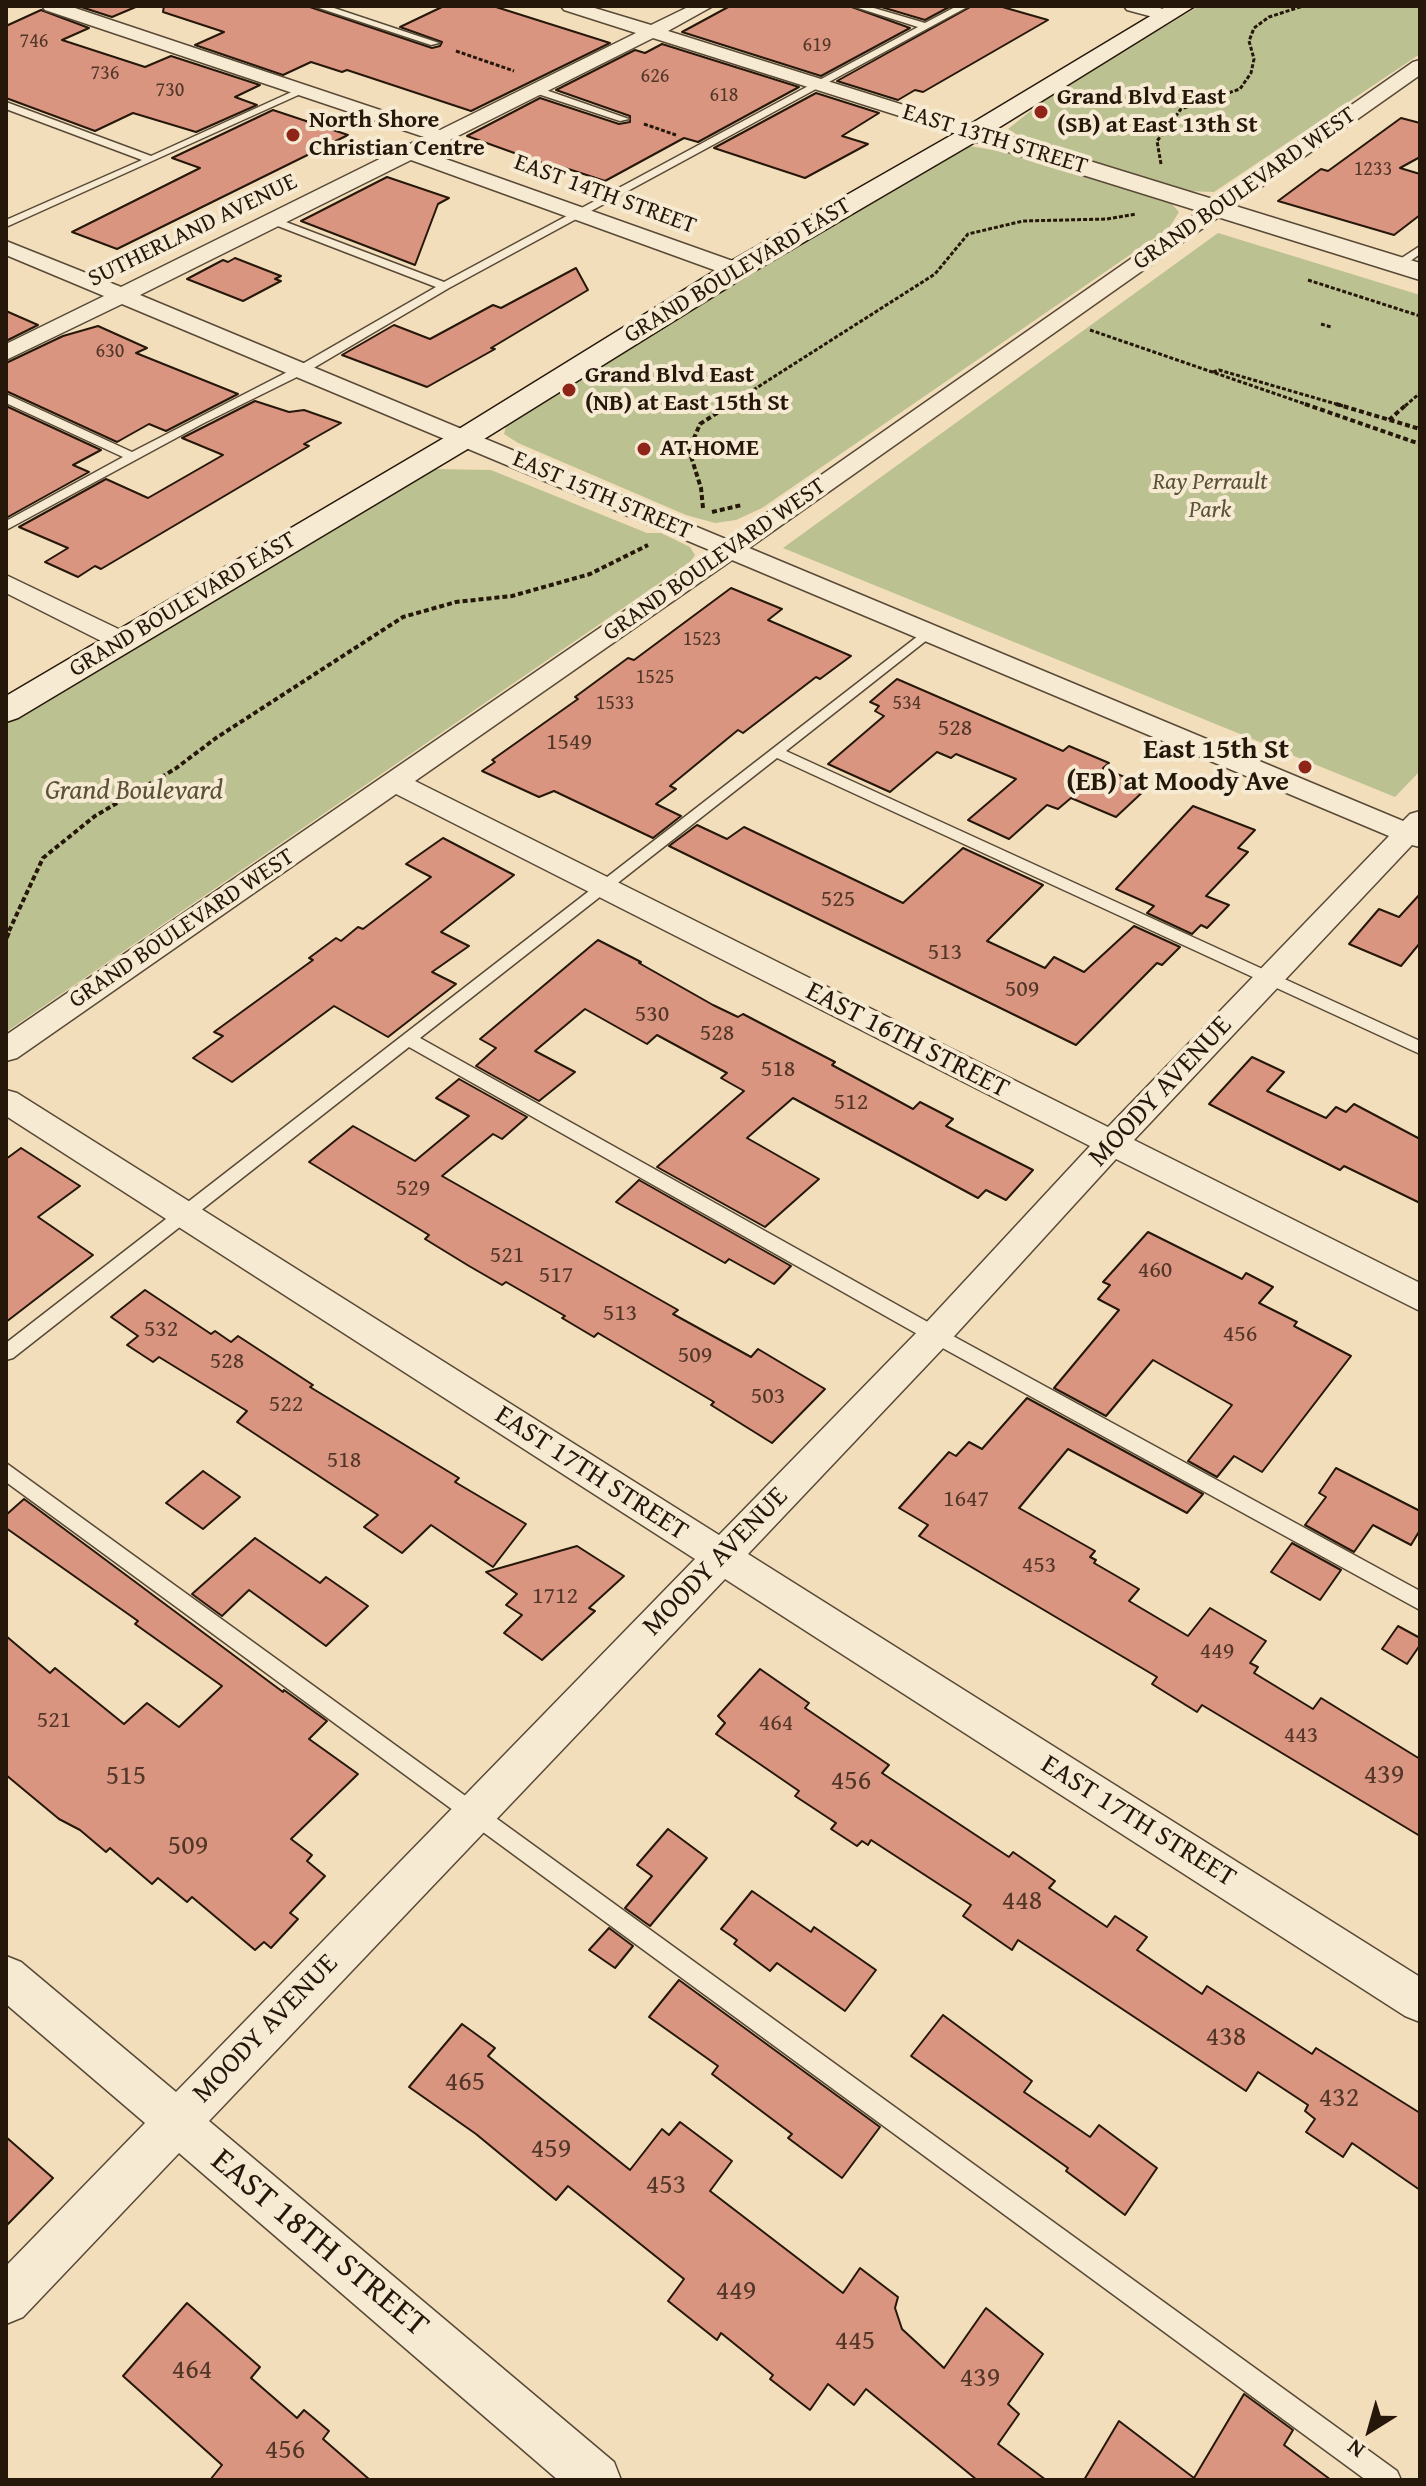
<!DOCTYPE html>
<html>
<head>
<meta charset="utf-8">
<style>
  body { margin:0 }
  #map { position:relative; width:1426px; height:2486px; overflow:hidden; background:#f3debb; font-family:"Gentium Book Plus",serif }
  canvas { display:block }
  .frame { position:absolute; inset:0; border:8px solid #251709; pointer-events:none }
  .north { position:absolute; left:1330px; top:2390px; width:80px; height:80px; -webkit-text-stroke:6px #f7ead3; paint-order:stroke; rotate:217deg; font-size:22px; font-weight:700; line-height:32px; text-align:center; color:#251709 }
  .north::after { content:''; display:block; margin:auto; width:28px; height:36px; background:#251709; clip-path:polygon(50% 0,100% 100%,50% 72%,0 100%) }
</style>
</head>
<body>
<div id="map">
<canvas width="1426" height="2486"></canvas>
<div class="frame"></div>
<div class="north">N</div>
</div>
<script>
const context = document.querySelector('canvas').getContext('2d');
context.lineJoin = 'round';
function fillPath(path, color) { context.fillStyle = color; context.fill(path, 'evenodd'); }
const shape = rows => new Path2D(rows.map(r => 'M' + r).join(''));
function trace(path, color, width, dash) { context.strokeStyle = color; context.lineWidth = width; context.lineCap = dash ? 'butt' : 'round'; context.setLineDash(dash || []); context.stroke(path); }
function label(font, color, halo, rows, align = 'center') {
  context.font = font + ' "Gentium Book Plus",serif'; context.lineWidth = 8; context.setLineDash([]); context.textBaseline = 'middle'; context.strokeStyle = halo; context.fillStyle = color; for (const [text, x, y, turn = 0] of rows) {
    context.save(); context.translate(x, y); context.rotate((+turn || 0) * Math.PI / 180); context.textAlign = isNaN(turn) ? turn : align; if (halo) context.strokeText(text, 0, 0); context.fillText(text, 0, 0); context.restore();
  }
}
fillPath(shape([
  [1199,6,1420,6,1420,54,1214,192,1186,191,1024,139,1008,129,1053,93],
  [970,146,1004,152,1145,194,1171,203,1179,212,1169,228,762,508,736,520,715,523,686,515,518,443,504,434,506,426,571,386,593,367,960,148],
  [1218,233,1420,295,1420,771,1395,797,783,548],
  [434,469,491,470,647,533,661,533,690,547,695,555,690,562,6,1032,6,723]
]), '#bbc190');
const building = shape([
  [78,6,138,6,112,17,78,6],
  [164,6,307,6,432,48,440,46,442,42,400,27,444,6,493,6,610,43,471,111,347,70,342,72,311,62,283,75,195,45,224,32,163,12,164,6],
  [730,6,849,6,910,28,821,76,682,32,730,6],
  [878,6,951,6,925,20,878,6],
  [972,6,999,6,1048,20,923,92,915,90,898,100,837,81,972,6],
  [41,10,89,28,62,40,145,67,171,56,260,85,235,97,257,105,196,132,133,113,95,131,6,98,6,26,41,10],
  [662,44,799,87,698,142,684,138,605,181,550,163,545,164,467,136,540,98,619,124,630,122,630,116,556,90,635,50,645,53,662,44],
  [816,93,879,113,842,136,868,144,805,178,714,148,816,93],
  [273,110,348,135,117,249,72,232,200,168,172,158,273,110],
  [1401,118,1420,123,1420,157,1400,168,1420,174,1420,215,1394,235,1278,201,1321,169,1328,171,1401,118],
  [387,177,449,198,438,204,415,265,301,221,387,177],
  [235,258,281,276,275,279,281,281,243,301,187,279,223,260,228,262,235,258],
  [576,268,588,290,491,348,495,349,427,387,342,355,394,325,430,339,493,305,501,308,576,268],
  [6,311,38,325,6,341,6,311],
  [98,326,147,348,136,353,238,394,166,431,149,424,117,442,6,391,6,363,63,336,98,326],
  [255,401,289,412,304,410,341,423,304,444,309,446,101,569,95,566,78,577,45,562,68,548,19,527,106,479,148,498,223,455,182,438,255,401],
  [6,406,101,450,73,465,89,472,6,518,6,406],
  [731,588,782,609,768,620,851,656,820,679,816,677,743,733,738,730,670,786,676,789,656,804,681,816,653,838,554,791,539,797,482,771,495,762,492,760,578,699,575,697,628,658,634,660,731,588],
  [897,679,1063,751,1069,746,1109,763,1103,768,1148,787,1116,817,1071,798,1058,809,1047,805,1009,839,968,820,1016,779,956,754,951,758,937,752,890,792,828,764,884,716,875,711,879,706,870,702,897,679],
  [1193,806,1255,830,1238,848,1248,852,1206,896,1229,905,1207,928,1201,925,1192,934,1147,913,1154,906,1116,889,1193,806],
  [697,825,727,839,744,827,903,903,963,848,1043,885,987,941,1045,968,1054,957,1084,972,1134,926,1180,947,1162,965,1157,963,1076,1045,669,846,697,825],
  [443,838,514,875,441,932,469,946,432,972,456,984,388,1037,334,1006,232,1082,193,1058,223,1036,214,1032,313,960,309,958,336,938,341,941,358,927,363,929,431,877,406,864,443,838],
  [1420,894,1420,943,1401,966,1349,944,1379,909,1399,917,1420,894],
  [598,940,641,962,639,963,713,1005,738,1017,743,1014,835,1062,832,1065,913,1109,920,1102,953,1119,946,1126,1033,1170,1006,1200,986,1190,978,1198,793,1098,747,1138,819,1179,765,1227,657,1167,744,1091,721,1078,727,1073,657,1035,647,1044,585,1009,535,1051,575,1072,539,1101,476,1066,496,1048,480,1039,598,940],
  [1252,1057,1284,1072,1267,1091,1326,1118,1336,1107,1346,1112,1354,1104,1420,1139,1420,1203,1344,1166,1340,1170,1209,1104,1252,1057],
  [459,1079,527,1117,502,1139,493,1134,442,1176,678,1310,673,1314,751,1357,758,1349,825,1389,772,1443,711,1405,714,1402,598,1333,594,1337,562,1318,565,1316,506,1282,502,1285,469,1266,425,1239,429,1235,309,1162,353,1126,415,1161,469,1116,436,1098,459,1079],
  [21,1148,80,1186,38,1217,93,1255,6,1322,6,1159,21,1148],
  [639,1180,791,1266,774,1284,729,1259,725,1263,616,1202,639,1180],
  [1148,1232,1242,1279,1246,1273,1273,1287,1259,1303,1297,1322,1294,1326,1351,1356,1262,1472,1234,1456,1217,1477,1188,1461,1232,1405,1153,1360,1106,1416,1054,1388,1119,1310,1098,1299,1110,1285,1103,1282,1148,1232],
  [145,1290,211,1334,215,1331,231,1342,238,1336,313,1385,310,1387,459,1478,455,1482,526,1524,493,1567,431,1525,402,1553,364,1527,378,1515,237,1422,247,1411,159,1357,153,1362,127,1345,138,1336,111,1317,145,1290],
  [1027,1398,1203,1494,1187,1513,1068,1449,1019,1508,1095,1551,1090,1557,1096,1560,1094,1563,1139,1589,1129,1601,1188,1636,1210,1608,1266,1641,1250,1663,1258,1667,1254,1673,1313,1709,1321,1698,1420,1759,1420,1836,1202,1705,1197,1712,1152,1684,1157,1677,919,1536,928,1525,899,1508,949,1452,956,1456,969,1442,982,1449,1027,1398],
  [1336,1468,1420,1511,1420,1530,1411,1545,1373,1525,1354,1552,1305,1525,1326,1497,1319,1493,1336,1468],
  [203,1471,240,1497,203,1529,166,1503,203,1471],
  [24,1499,283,1692,284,1690,327,1721,309,1739,358,1774,291,1839,312,1855,307,1861,325,1876,290,1913,298,1919,271,1948,264,1942,255,1950,192,1897,187,1902,158,1878,152,1884,110,1848,106,1852,80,1830,59,1819,6,1775,6,1636,50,1673,55,1668,124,1724,147,1703,179,1727,222,1686,135,1624,138,1621,6,1528,6,1515,24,1499],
  [255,1538,320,1583,326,1577,368,1606,326,1646,249,1590,222,1616,192,1594,255,1538],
  [1292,1543,1341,1570,1320,1600,1271,1572,1292,1543],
  [577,1546,624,1576,589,1608,595,1611,542,1660,504,1633,522,1615,506,1605,517,1594,486,1572,577,1546],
  [1398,1626,1420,1638,1420,1645,1407,1664,1382,1649,1398,1626],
  [760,1669,809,1703,805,1708,889,1765,882,1773,1009,1857,1013,1852,1055,1881,1049,1888,1107,1927,1115,1916,1147,1937,1137,1950,1202,1994,1207,1986,1312,2054,1316,2048,1420,2113,1420,2190,1352,2143,1343,2157,1306,2132,1315,2119,1305,2111,1308,2105,1258,2072,1246,2091,1018,1940,1012,1950,963,1916,971,1905,871,1840,868,1845,862,1841,857,1846,831,1829,836,1823,795,1796,799,1791,716,1734,725,1723,718,1716,760,1669],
  [668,1829,707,1858,650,1926,625,1908,652,1876,637,1865,668,1829],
  [752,1891,811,1932,814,1927,876,1970,845,2011,777,1963,770,1971,734,1944,737,1940,721,1929,752,1891],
  [609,1928,633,1946,615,1968,589,1950,609,1928],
  [679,1980,880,2127,842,2178,788,2138,792,2134,712,2074,718,2066,649,2017,679,1980],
  [943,2015,1032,2081,1024,2092,1090,2137,1099,2125,1157,2168,1125,2215,1066,2171,1068,2168,911,2056,943,2015],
  [462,2024,495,2048,488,2056,630,2170,662,2129,669,2135,680,2122,732,2161,710,2191,843,2293,860,2268,898,2297,895,2308,902,2329,944,2368,986,2308,1043,2354,1008,2404,1019,2414,998,2444,1046,2480,977,2480,866,2389,854,2405,828,2384,810,2410,770,2379,773,2375,721,2333,717,2340,668,2301,684,2279,568,2186,556,2200,476,2134,409,2087,462,2024],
  [6,2137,53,2178,6,2226,6,2137],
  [187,2303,260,2367,251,2378,297,2418,304,2410,329,2431,323,2439,370,2480,210,2480,222,2465,123,2376,187,2303],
  [1244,2394,1293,2430,1284,2445,1331,2480,1084,2480,1119,2421,1194,2478,1244,2394]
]);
fillPath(building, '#d99580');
trace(building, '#251709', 2);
const service = shape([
  [313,6,328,6,439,43,431,45,313,6],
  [852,6,867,6,925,23,957,6,969,6,449,288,305,373,202,424,6,530,6,521,123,457,6,403,6,394,132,452,297,367,436,287,270,223,270,219,278,219,444,282,918,27,852,6],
  [532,88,540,88,629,119,620,121,532,92,532,88],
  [296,90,305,92,6,227,6,220,142,160,6,109,6,102,151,156,296,90],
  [1420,246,1420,254,1402,267,1394,267,1394,263,1420,246],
  [927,629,932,630,932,636,786,751,1420,1041,1420,1054,777,758,420,1038,942,1330,1420,1591,1420,1610,928,1340,409,1047,13,1358,6,1360,6,1343,927,629],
  [6,1463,1397,2471,1401,2480,1366,2480,6,1482,6,1463]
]);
const minor = shape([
  [42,6,69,6,440,130,636,33,564,10,561,6,588,6,651,25,690,6,713,6,668,31,980,129,983,133,980,137,966,137,653,38,426,152,744,265,747,270,744,275,728,275,411,160,140,295,728,540,1413,62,1420,60,1420,75,749,548,1403,821,1410,814,1420,811,1420,847,1412,845,1134,1140,1420,1283,1420,1311,1116,1159,947,1344,748,1554,1420,1977,1420,2022,1405,2016,725,1579,209,2121,614,2462,621,2480,558,2480,179,2153,23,2317,6,2324,6,2266,145,2123,6,2004,6,1956,21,1962,176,2092,695,1559,6,1116,6,1090,17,1093,719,1535,923,1326,1090,1146,396,794,17,1058,6,1061,6,1035,712,551,122,304,6,360,6,344,104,296,6,255,6,241,121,287,424,137,45,10,42,6],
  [732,560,1389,836,1108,1127,415,781,732,560],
  [1124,6,1153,6,1174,12,1177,16,1168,21,1127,10,1124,6],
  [6,575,131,635,135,641,131,647,122,649,113,647,6,593,6,575]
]);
const tertiary = shape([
  [973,125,1420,263,1420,280,964,138,960,133,964,128,973,125]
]);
const secondary = shape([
  [1167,6,1195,6,982,138,746,276,476,444,18,718,6,722,6,696,454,432,726,264,964,128,1167,6]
]);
trace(service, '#584936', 3);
trace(minor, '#584936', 3);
trace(tertiary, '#584936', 3);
trace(secondary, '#251709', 3);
trace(shape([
  [456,51,514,71],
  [644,124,676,135],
  [1161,164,1157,141,1181,109,1240,89,1251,73,1254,59,1249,41,1254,28,1269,17,1303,6],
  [1308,280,1420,316],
  [1321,324,1331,327],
  [1090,330,1311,406],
  [1213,372,1219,370,1343,406],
  [728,406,935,274,968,234,1023,221,1107,219,1136,214],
  [1405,406,1420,393]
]), '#251709', 3, [4, 2]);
trace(shape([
  [1305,404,1420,444],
  [1336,404,1420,429],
  [1389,420,1407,404],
  [703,508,701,488,689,450,700,424,731,404],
  [712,512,742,505],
  [9,931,43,858,95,816,175,769,216,738,403,617,456,602,512,596,590,574,648,545]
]), '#251709', 4, [5, 3]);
trace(shape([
  [6,938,10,929]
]), '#251709', 5, [6, 4]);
fillPath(service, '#f7ead3');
fillPath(minor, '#f7ead3');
fillPath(tertiary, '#f7ead3');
fillPath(secondary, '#f7ead3');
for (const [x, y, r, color] of [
  [1041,112,8,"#8f2418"],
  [293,135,8,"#8f2418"],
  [569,390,8,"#8f2418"],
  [644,449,8,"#8f2418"],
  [1305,767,8,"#8f2418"]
]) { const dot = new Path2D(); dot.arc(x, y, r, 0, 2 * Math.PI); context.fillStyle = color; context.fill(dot); trace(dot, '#f7ead3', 3); }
label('20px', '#523627', null, [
  ["746",34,42],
  ["619",817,46],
  ["736",105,74],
  ["626",655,77],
  ["730",170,91],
  ["618",724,96],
  ["1233",1373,170],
  ["630",110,352],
  ["1523",702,640],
  ["1525",655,678],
  ["1533",615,704],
  ["534",907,704]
]);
label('bold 24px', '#251709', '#f7ead3', [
  ["Grand Blvd East",1057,98],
  ["(SB) at East 13th St",1057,126],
  ["North Shore",309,121],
  ["Christian Centre",309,149],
  ["Grand Blvd East",585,376],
  ["(NB) at East 15th St",585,404],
  ["AT HOME",660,449]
], 'left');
label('24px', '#251709', '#f7ead3', [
  ["EAST 13TH STREET",995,140,17],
  ["GRAND BOULEVARD WEST",1245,189,-35],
  ["EAST 14TH STREET",605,195,20],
  ["SUTHERLAND AVENUE",193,231,-26],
  ["GRAND BOULEVARD EAST",738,271,-31],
  ["EAST 15TH STREET",602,496,23],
  ["GRAND BOULEVARD WEST",715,560,-35],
  ["GRAND BOULEVARD EAST",183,605,-31],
  ["GRAND BOULEVARD WEST",182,929,-34]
]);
label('italic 24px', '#5a5238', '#f7ead3', [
  ["Ray Perrault",1210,483],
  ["Park",1210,511]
]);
label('24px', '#523627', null, [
  ["528",955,729],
  ["1549",569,743],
  ["525",838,900],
  ["513",945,953],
  ["509",1022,990],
  ["530",652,1015],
  ["528",717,1034],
  ["518",778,1070],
  ["512",851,1103],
  ["529",413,1189],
  ["521",507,1256],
  ["460",1155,1271],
  ["517",556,1276],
  ["513",620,1314],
  ["532",161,1330],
  ["456",1240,1335],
  ["509",695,1356],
  ["528",227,1362],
  ["503",768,1397],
  ["522",286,1405],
  ["518",344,1461],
  ["1647",966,1500],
  ["453",1039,1566],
  ["1712",555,1597],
  ["449",1217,1652],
  ["521",54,1721],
  ["464",776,1724],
  ["443",1301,1736]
]);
label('bold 28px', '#251709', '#f7ead3', [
  ["East 15th St",1289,751],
  ["(EB) at Moody Ave",1289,783]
], 'right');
label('italic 28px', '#5a5238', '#f7ead3', [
  ["Grand Boulevard",134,792]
]);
label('28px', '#251709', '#f7ead3', [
  ["EAST 16TH STREET",907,1041,27],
  ["MOODY AVENUE",1161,1092,-47],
  ["EAST 17TH STREET",591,1474,33],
  ["MOODY AVENUE",716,1562,-46],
  ["EAST 17TH STREET",1138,1822,32],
  ["MOODY AVENUE",266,2029,-46]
]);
label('28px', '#523627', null, [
  ["439",1384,1776],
  ["515",126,1777],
  ["456",851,1782],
  ["509",188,1847],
  ["448",1022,1902],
  ["438",1226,2038],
  ["465",465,2083],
  ["432",1339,2099],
  ["459",551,2150],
  ["453",666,2186],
  ["449",736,2292],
  ["445",855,2342],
  ["464",192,2371],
  ["439",980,2379],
  ["456",285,2451]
]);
label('34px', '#251709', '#f7ead3', [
  ["EAST 18TH STREET",319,2244,40]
]);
</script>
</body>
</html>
